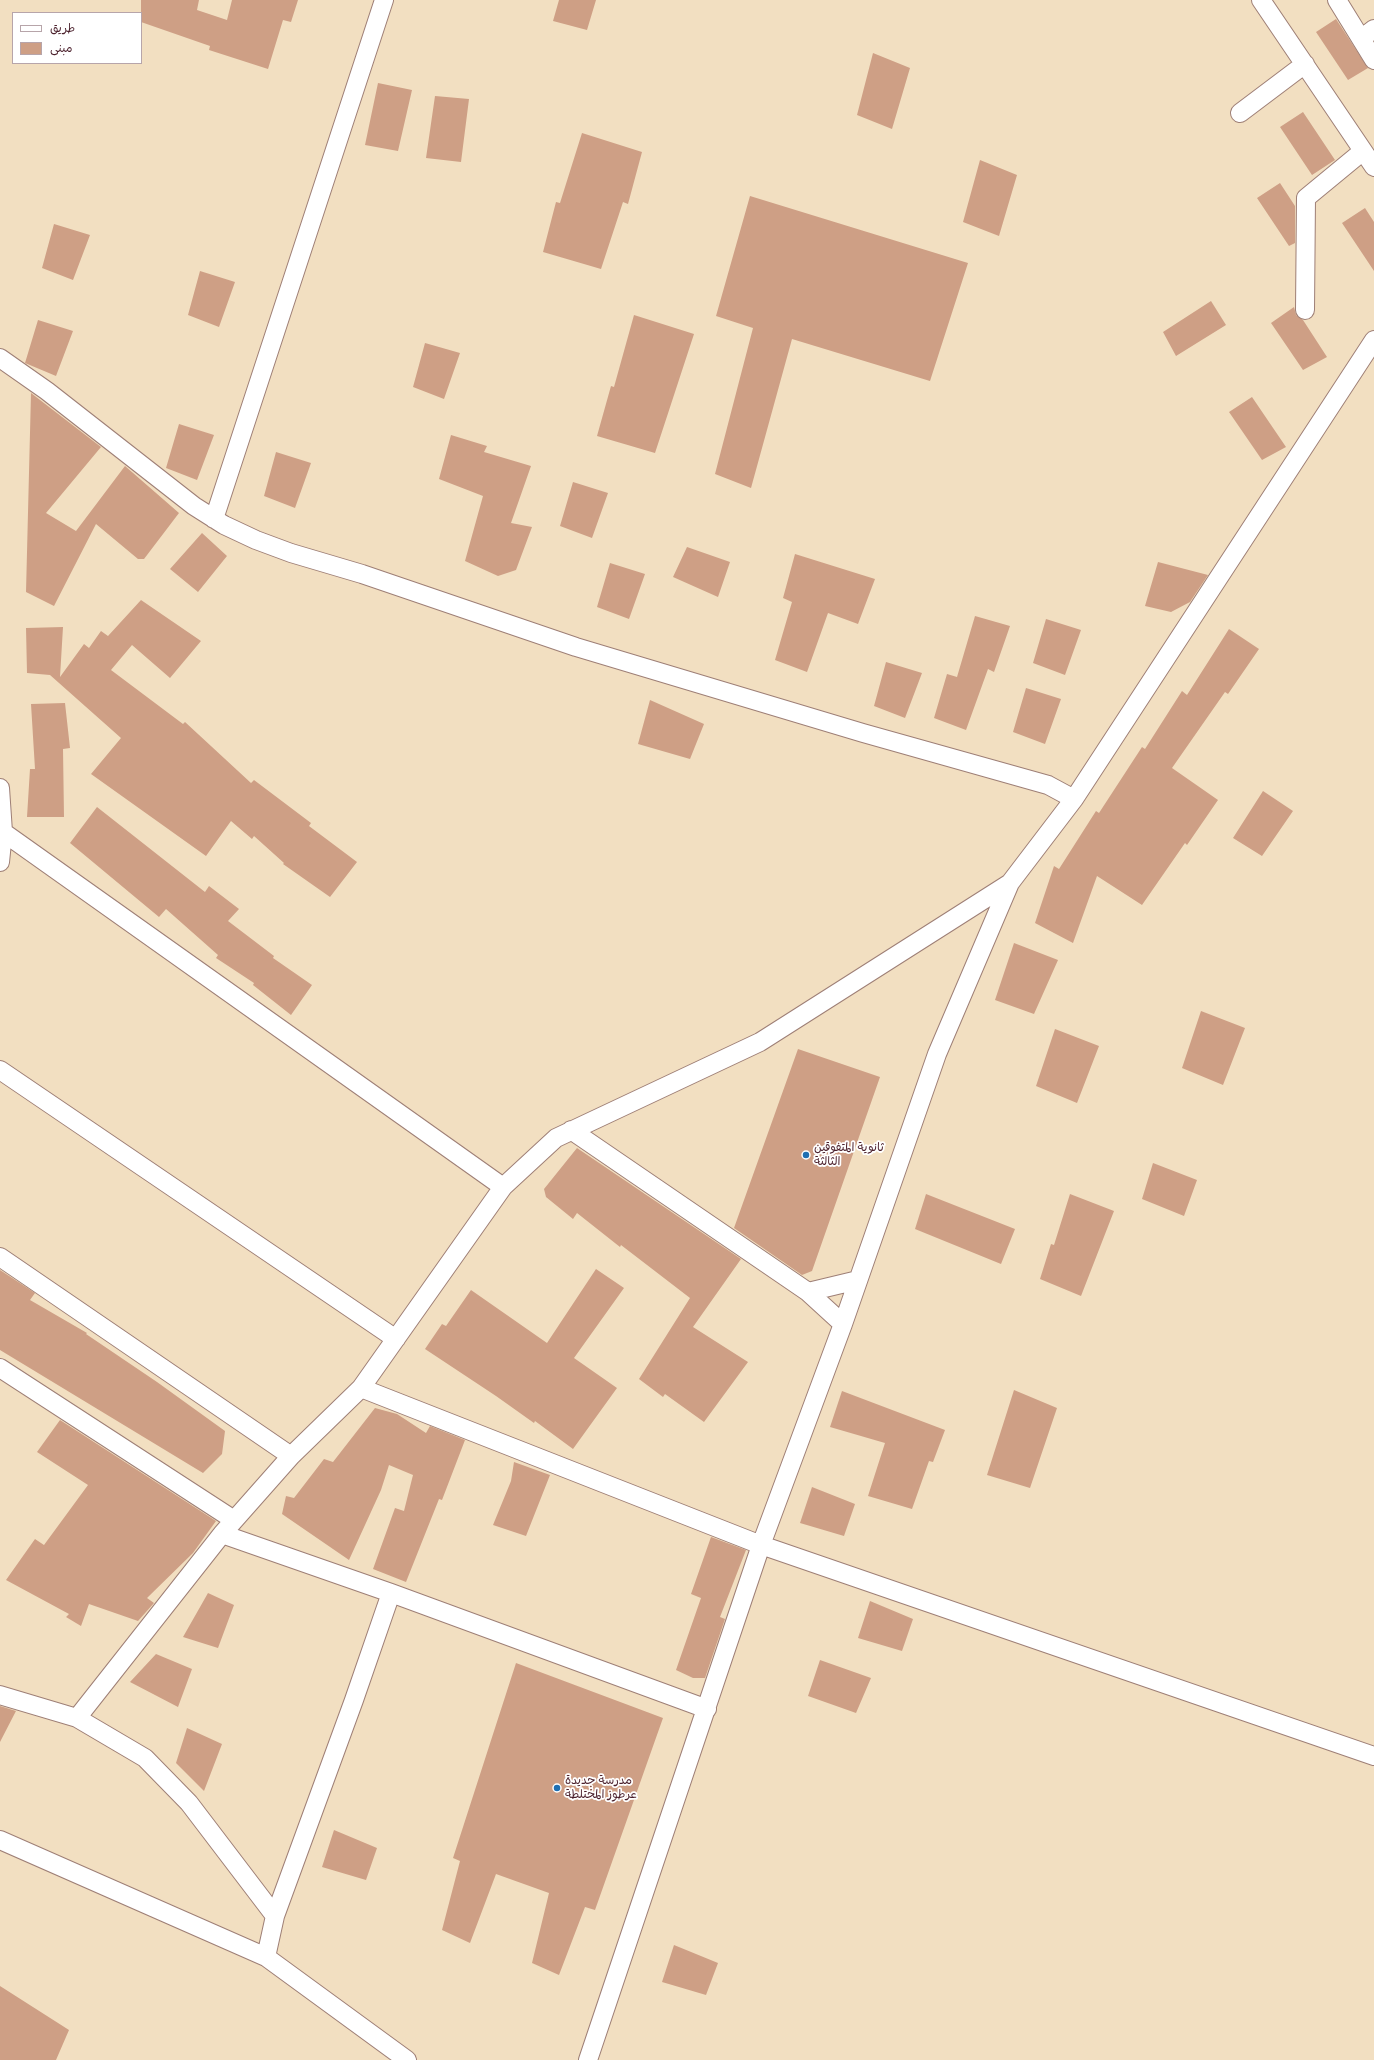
<!DOCTYPE html>
<html>
<head>
<meta charset="utf-8">
<style>
  body { margin:0 }
  #map { position:relative; width:1374px; height:2060px; overflow:hidden; background:#f2dfc1; font-family:Sriracha,"Playpen Sans Arabic",sans-serif }
  canvas { display:block }
  .legend { position:absolute; left:12px; top:12px; width:130px; height:52px; box-sizing:border-box; background:#fff; border:1px solid #b7a5aa; margin:0; padding:5px 7px; list-style:none; font-size:12px; color:#4a1f2b }
  .legend li { display:flex; align-items:center; gap:8px; height:20px }
  .legend b { width:20px; border:1px solid #b7a5aa }
</style>
</head>
<body>
<div id="map">
<canvas width="1374" height="2060"></canvas>
<ul class="legend">
<li><b style="height:5px;background:#fff"></b>طريق</li>
<li><b style="height:11px;background:#ce9f85"></b>مبنى</li>
</ul>
</div>
<script>
const context = document.querySelector('canvas').getContext('2d');
context.lineJoin = 'round';
function fillPath(path, color) { context.fillStyle = color; context.fill(path, 'evenodd'); }
const shape = rows => new Path2D(rows.map(r => 'M' + r).join(''));
function trace(path, color, width, dash) { context.strokeStyle = color; context.lineWidth = width; context.lineCap = dash ? 'butt' : 'round'; context.setLineDash(dash || []); context.stroke(path); }
function label(font, color, halo, rows, align = 'center') {
  context.font = font + ' Sriracha,"Playpen Sans Arabic",sans-serif'; context.lineWidth = 3.5; context.setLineDash([]); context.textBaseline = 'middle'; context.strokeStyle = halo; context.fillStyle = color; for (const [text, x, y, turn = 0] of rows) {
    context.save(); context.translate(x, y); context.rotate((+turn || 0) * Math.PI / 180); context.textAlign = isNaN(turn) ? turn : align; if (halo) context.strokeText(text, 0, 0); context.fillText(text, 0, 0); context.restore();
  }
}
fillPath(shape([
  [141,0,199,0,197,10,227,20,232,0,298,0,291,22,283,20,268,69,209,50,210,46,141,22],
  [559,0,596,0,587,30,553,21],
  [1336,19,1368,68,1348,80,1316,32],
  [873,53,910,68,892,129,857,115],
  [378,83,412,90,398,151,365,145],
  [435,96,469,99,461,162,426,158],
  [1303,112,1335,160,1312,175,1280,127],
  [582,133,642,152,628,204,623,202,601,269,543,252,556,202,560,203],
  [980,160,1017,175,999,236,963,222],
  [1280,183,1295,206,1295,243,1289,246,1257,198],
  [750,196,968,263,930,381,792,339,751,488,715,474,753,328,716,316],
  [1365,208,1374,222,1374,271,1342,223],
  [54,224,90,235,73,280,42,268],
  [200,271,235,282,219,327,188,315],
  [1211,301,1226,325,1176,356,1163,332],
  [1294,307,1296,315,1303,320,1327,357,1303,370,1271,323],
  [634,315,694,334,655,453,597,436,611,386,614,387],
  [38,320,73,331,56,376,25,363],
  [425,343,460,353,444,399,413,387],
  [31,393,101,447,46,513,76,531,125,466,179,513,144,559,138,559,96,524,54,606,26,592],
  [1252,397,1286,447,1262,460,1229,412],
  [179,424,214,435,197,480,166,468],
  [451,435,487,446,484,452,531,466,511,523,532,527,516,570,498,576,465,561,483,496,439,479],
  [276,452,311,463,295,508,264,496],
  [573,482,608,493,592,538,560,526],
  [202,533,227,556,198,592,170,569],
  [687,547,730,562,718,597,673,577],
  [795,554,875,579,858,624,828,613,807,672,775,660,792,602,783,598],
  [1158,562,1208,575,1190,602,1171,612,1145,606],
  [610,563,645,574,629,619,597,607],
  [141,600,201,641,170,678,132,645,111,670,183,724,185,722,251,783,254,780,311,823,309,826,357,862,330,897,283,864,284,863,254,836,252,839,231,821,206,856,91,774,121,738,50,675,27,673,26,628,63,627,60,677,84,644,89,648,101,631,108,636],
  [975,616,1010,626,994,672,988,669,966,730,934,718,947,674,957,677],
  [1046,619,1081,630,1065,675,1033,663],
  [1229,629,1259,649,1228,694,1225,692,1172,768,1218,800,1187,845,1185,843,1142,905,1097,876,1073,943,1035,923,1054,866,1059,869,1096,811,1099,813,1142,747,1145,749,1182,691,1187,695],
  [886,662,922,673,905,718,874,706],
  [1026,688,1061,699,1045,744,1013,732],
  [650,700,704,724,690,759,638,744],
  [65,703,70,748,63,749,64,817,27,817,30,769,35,769,31,704],
  [1263,791,1293,811,1262,856,1233,838],
  [97,807,205,892,209,886,239,909,228,921,274,956,273,958,312,985,291,1015,253,985,254,983,216,958,218,955,166,909,159,917,70,843],
  [1014,943,1058,960,1034,1014,995,1000],
  [1201,1011,1245,1028,1223,1085,1182,1068],
  [1055,1029,1099,1046,1077,1103,1036,1086],
  [798,1049,880,1077,812,1271,802,1275,734,1228],
  [577,1148,741,1259,693,1327,748,1362,704,1422,665,1394,663,1397,639,1379,690,1298,621,1245,620,1247,577,1213,573,1219,546,1197,544,1189],
  [1153,1163,1197,1180,1184,1216,1142,1199],
  [926,1194,1015,1229,1001,1264,915,1229],
  [1070,1194,1114,1211,1081,1296,1040,1279,1051,1244,1054,1245],
  [596,1269,624,1288,574,1358,617,1388,573,1449,535,1421,534,1423,496,1396,425,1349,442,1324,446,1326,471,1290,547,1343],
  [0,1270,35,1293,30,1300,87,1333,86,1334,157,1382,225,1431,222,1454,203,1473,0,1350],
  [1014,1390,1057,1408,1030,1488,987,1475],
  [842,1391,945,1430,933,1462,929,1461,912,1509,868,1496,885,1443,830,1427],
  [375,1408,397,1414,426,1433,430,1426,465,1440,442,1500,439,1499,406,1582,373,1569,395,1508,404,1511,413,1475,389,1465,381,1490,349,1560,282,1514,286,1496,294,1498,324,1459,333,1462],
  [60,1420,216,1521,193,1553,147,1598,154,1603,138,1621,89,1604,81,1626,66,1617,69,1614,6,1580,35,1539,44,1545,88,1485,37,1452],
  [514,1462,550,1475,526,1536,493,1525,511,1481],
  [812,1487,855,1504,844,1536,800,1523],
  [711,1537,746,1550,720,1617,725,1619,705,1678,693,1678,676,1670,701,1598,691,1594],
  [208,1593,234,1605,218,1648,183,1637],
  [870,1601,913,1619,902,1651,858,1638],
  [156,1654,192,1669,178,1707,130,1682],
  [820,1660,871,1678,856,1713,808,1696],
  [516,1663,663,1718,595,1910,585,1907,559,1975,532,1963,549,1893,496,1874,470,1943,442,1930,460,1861,453,1858],
  [0,1706,16,1711,0,1742],
  [187,1728,222,1744,204,1791,176,1763],
  [334,1830,377,1848,366,1880,322,1867],
  [674,1945,718,1963,706,1995,662,1982],
  [0,1986,69,2030,56,2060,0,2060]
]), '#ce9f85');
const minor = shape([
  [1261,0,1374,167],
  [1337,0,1374,60],
  [1361,39,1374,29],
  [1240,113,1305,64],
  [1305,310,1306,198,1363,151],
  [0,358,47,391,194,506,224,525,256,540,291,553,362,574,576,647,863,733,1048,785,1074,799],
  [214,519,384,0],
  [0,788,3,832,0,862],
  [3,832,503,1187],
  [0,1070,396,1339],
  [571,1130,808,1292,843,1324],
  [0,1257,291,1456],
  [808,1292,858,1280],
  [0,1368,234,1520],
  [361,1388,761,1545,1374,1756],
  [222,1534,391,1593,707,1709],
  [0,1695,77,1718,222,1534,291,1456,361,1388,503,1187,556,1138,760,1042,1010,883],
  [77,1718,145,1758,189,1803,275,1916,266,1957],
  [0,1840,266,1957,407,2060],
  [275,1916,354,1700,391,1593],
  [588,2060,761,1545,843,1324,937,1054,1010,883,1074,799,1374,340]
]);
trace(minor, '#9e7f76', 20);
trace(minor, '#fff', 18);
for (const [x, y, r, color] of [
  [806,1155,4,"#1f6fb2"],
  [557,1788,4,"#1f6fb2"]
]) { const dot = new Path2D(); dot.arc(x, y, r, 0, 2 * Math.PI); context.fillStyle = color; context.fill(dot); trace(dot, '#fff', 1.5); }
label('12px', '#4a1f2b', '#fff', [
  ["ثانوية المتفوقين",814,1148],
  ["الثالثة",814,1162],
  ["مدرسة جديدة",565,1781],
  ["عرطوز المختلطة",565,1795]
], 'left');
</script>
</body>
</html>
